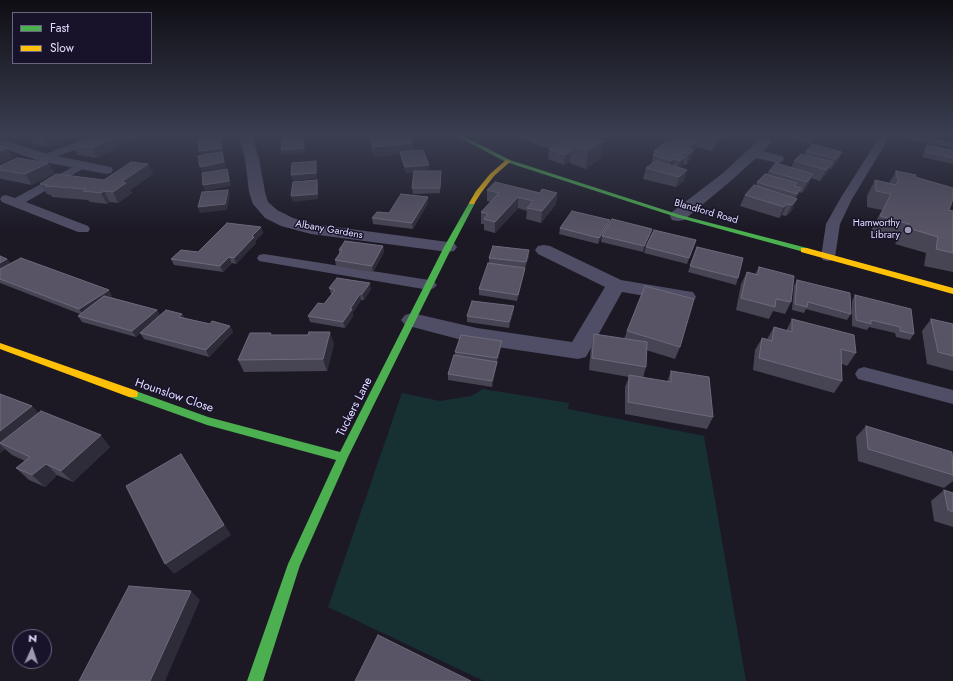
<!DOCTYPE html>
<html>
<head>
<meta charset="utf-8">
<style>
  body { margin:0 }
  #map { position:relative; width:953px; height:681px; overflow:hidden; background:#1c1925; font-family:Jost,sans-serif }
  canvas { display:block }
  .legend { position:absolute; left:12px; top:12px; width:140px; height:52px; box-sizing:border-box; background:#18132b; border:1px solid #69647f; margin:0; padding:5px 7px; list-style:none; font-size:12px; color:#e3defe }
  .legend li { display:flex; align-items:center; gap:8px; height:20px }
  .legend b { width:20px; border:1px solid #69647f }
  .north { position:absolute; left:12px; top:629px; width:40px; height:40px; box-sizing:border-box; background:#18132b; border:1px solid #69647f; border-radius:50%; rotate:3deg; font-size:11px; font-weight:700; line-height:16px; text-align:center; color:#e3defe }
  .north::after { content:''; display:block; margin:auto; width:14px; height:18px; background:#9d99b2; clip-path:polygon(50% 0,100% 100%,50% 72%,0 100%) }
</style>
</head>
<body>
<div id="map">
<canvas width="953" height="681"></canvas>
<ul class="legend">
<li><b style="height:5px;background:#4caf50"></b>Fast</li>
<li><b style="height:5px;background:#ffc107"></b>Slow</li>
</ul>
<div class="north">N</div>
</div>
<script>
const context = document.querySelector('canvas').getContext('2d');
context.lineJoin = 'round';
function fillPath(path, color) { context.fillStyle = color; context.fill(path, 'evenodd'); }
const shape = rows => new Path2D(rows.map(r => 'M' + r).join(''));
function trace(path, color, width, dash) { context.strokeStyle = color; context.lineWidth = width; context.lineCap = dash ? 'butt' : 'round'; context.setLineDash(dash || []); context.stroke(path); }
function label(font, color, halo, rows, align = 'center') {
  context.font = font + ' Jost,sans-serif'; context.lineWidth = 3; context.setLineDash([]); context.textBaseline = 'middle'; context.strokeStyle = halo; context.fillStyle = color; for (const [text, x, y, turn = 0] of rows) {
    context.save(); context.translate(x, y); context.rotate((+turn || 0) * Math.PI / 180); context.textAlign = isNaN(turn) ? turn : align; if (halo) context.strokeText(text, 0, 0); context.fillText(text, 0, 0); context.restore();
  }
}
fillPath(shape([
  [483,389,569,403,568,409,704,436,746,681,484,681,328,607,402,393,440,401,471,396]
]), '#173133');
fillPath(shape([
  [93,136,106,136,105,138,48,160,44,161,39,158,40,156,93,136],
  [880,136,890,136,852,199,840,224,835,257,833,260,828,261,823,260,821,257,826,224,840,199,880,136],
  [905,136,922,136,953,142,953,148,906,138,905,136],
  [82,162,88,165,86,167,26,202,88,226,90,229,88,232,78,232,2,202,0,199,2,196,6,195,15,198,82,162],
  [264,254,429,280,434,282,437,285,434,288,429,290,259,261,257,258,259,255,264,254],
  [864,367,953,390,953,404,858,379,855,374,858,369,864,367]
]), '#504e66');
fillPath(shape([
  [239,136,252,136,259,158,265,192,268,202,277,210,293,218,313,224,448,242,454,243,457,247,454,251,448,252,311,234,281,226,265,218,253,204,249,192,245,158,239,136],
  [765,138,770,139,772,142,763,151,782,156,784,159,782,162,777,163,756,158,733,179,684,220,678,221,672,220,670,216,672,212,723,173,760,139,765,138],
  [0,139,47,154,111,167,113,170,111,173,106,174,39,161,0,147,0,139],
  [544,245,550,246,621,280,686,291,693,292,696,297,693,302,686,303,622,292,586,357,578,359,477,344,405,325,401,320,405,315,412,313,477,328,572,342,605,287,538,254,535,250,538,246,544,245]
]), '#504e66');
fillPath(shape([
  [458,136,463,136,510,160,680,215,807,248,808,250,804,252,676,217,506,162,458,137,458,136],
  [472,201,475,203,452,247,348,457,300,565,263,681,247,681,288,564,336,460,207,425,129,397,128,394,129,391,133,390,208,417,340,452,444,247,469,203,472,201]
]), '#4caf50');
fillPath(shape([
  [506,160,511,161,494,176,481,193,474,204,470,204,469,203,476,191,490,174,506,160],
  [801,248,807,248,953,288,953,294,801,252,801,248],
  [0,343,137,391,138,394,137,397,129,397,0,349,0,343]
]), '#ffc107');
fillPath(shape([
  [29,136,78,136,48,147,33,143],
  [370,136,414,151,429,170,420,171,441,171,440,193,413,194,412,188,414,172,406,173,401,158,400,154,374,157,371,145],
  [512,136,569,136,568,138,594,137,601,158,586,169,570,163,570,161,564,165,548,159,549,149,550,149],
  [678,136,732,136,728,139,719,137,716,147,712,151,697,147,696,149,693,152,690,160,686,165,683,164,682,167,681,168,684,181,676,187,643,179,646,168,651,165,654,151,670,142],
  [785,136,818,136,810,144,784,137],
  [138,137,97,158,78,155,73,145],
  [927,145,953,150,953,164,922,157,924,150],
  [806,151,842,152,837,162,831,169,829,169,827,173,820,181,811,178,808,185,802,193,799,192,792,210,786,216,782,215,779,218,740,206,745,195,756,186,757,182,767,174,769,171,791,168,794,161,805,154],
  [48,163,54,173,32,185,1,179,0,178,0,166],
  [148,164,153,174,130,190,132,193,118,203,110,202,107,204,90,202,88,200,52,197,51,195,47,194,40,184,104,180],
  [896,171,915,177,949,210,953,211,953,272,924,266,926,253,895,244,897,240,870,232,882,210,867,207,867,196,875,180,889,183],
  [487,190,540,193,557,193,556,204,541,223,526,219,527,211,518,208,495,233,484,230,484,224,481,224,481,212,491,202,487,201],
  [428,197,428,203,413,229,373,224,372,218,389,213],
  [609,225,651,235,643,252,601,242,602,237,598,244,559,234,560,228],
  [261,227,263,233,255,241,256,243,236,264,232,263,223,272,174,265,171,259,198,252],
  [696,240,687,264,644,253,646,247],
  [383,246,384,252,373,272,336,266,335,260,339,254,339,250],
  [697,247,738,278,736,285,688,272],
  [0,256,7,259,11,264,112,296,110,297,157,310,160,316,182,314,184,318,210,324,230,326,233,332,209,357,144,339,140,333,136,337,82,322,78,316,80,314,0,283],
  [529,256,525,268,493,264,525,268,524,274,517,301,479,295,479,289,489,263,489,258],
  [759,267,791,302,785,314,773,311,769,319,736,310,741,284,747,272,755,274],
  [797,280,851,314,847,320,806,309,804,313,792,310,794,286],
  [329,288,371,289,364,300,361,300,353,312,353,316,345,328,310,322,308,316,324,304,332,294,331,294],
  [855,295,914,334,910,340,896,337,895,333,869,327,867,330,852,326,852,301],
  [514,306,513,313,509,328,467,322,467,316],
  [792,319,856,353,847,366,842,364,842,381,834,393,753,370,755,350,762,338,767,339,774,327,786,331],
  [931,319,953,324,953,371,927,364,922,331],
  [627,331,680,347,675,359,646,350,646,367,643,378,667,382,671,371,713,417,707,429,625,414,625,387,629,377,589,370,591,346,594,334,624,339],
  [272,335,334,344,327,371,244,372,238,360],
  [501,347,497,364,496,368,492,387,448,380,448,374,455,356,455,352],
  [0,394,32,406,38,413,110,447,73,482,57,475,45,487,29,480,16,468,25,461,12,455,5,449,0,453],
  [866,426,953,455,953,481,944,488,858,461,856,437],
  [944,490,953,493,953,527,934,521,931,501]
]), '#474453');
fillPath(shape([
  [47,136,78,136,48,147,42,137],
  [117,136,138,136,138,137,97,158,92,148],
  [197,136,220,136,220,137,199,140],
  [275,136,298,136,298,137,276,139],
  [563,136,569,136,568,142,554,150,555,140],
  [716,136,719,136,719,138,719,137,716,147,712,151,715,141,714,141],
  [814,136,818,136,810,144],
  [304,137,305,142,305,153,282,155,281,150],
  [220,138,224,153,222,153,226,168,202,172,200,167,201,157,199,151],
  [699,139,696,149,693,152,690,160,686,165,689,154,688,148],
  [604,140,601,158,586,169,588,150],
  [413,143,414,153,400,152,400,154,374,157,373,147],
  [7,148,13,158,0,163,0,151],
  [571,151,570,161,564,165,565,155],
  [842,152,837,162,831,169,836,159],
  [685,157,682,167,677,172,680,161],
  [674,159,671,170,669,171,671,161],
  [316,161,317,166,317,178,293,181,291,175],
  [833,162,827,173,820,181,826,170],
  [48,163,54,173,32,185,25,174],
  [148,164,153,174,130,190,132,193,118,203,113,192,121,182],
  [429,165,429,170,406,173,405,167],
  [227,169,229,174,231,186,205,191,203,185],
  [687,170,684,181,676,187,679,177],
  [813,174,808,185,802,193,807,182],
  [317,180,318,185,318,199,293,202,291,196],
  [801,188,796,199,792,205,797,194],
  [228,190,230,195,227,210,200,213,198,207],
  [104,191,110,202,107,204,101,193],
  [557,193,556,204,541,223,542,211],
  [428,197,428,203,413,229,412,223],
  [518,197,518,208,495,233,495,222],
  [797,199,792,210,786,216,792,205],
  [787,204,782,215,779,218,784,207],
  [610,220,608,226,598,244,599,238],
  [261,227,263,233,255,241,256,243,236,264,234,258,252,236],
  [652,229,651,235,643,252,644,246],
  [383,246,384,252,373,272,372,266],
  [529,250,529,256,525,268,526,262],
  [229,257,232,263,223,272,220,266],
  [7,259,12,265,0,271,0,263],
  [525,268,524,274,517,301,518,295],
  [370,283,371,289,364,300,362,294],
  [109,290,112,296,83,315,79,309],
  [360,294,361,300,353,312,353,316,345,328,343,322,350,309],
  [514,306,513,313,509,328,509,322],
  [157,310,160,316,136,337,132,331],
  [182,314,186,320,179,317],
  [230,326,233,332,209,357,206,350],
  [330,332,334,344,327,371,323,359],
  [502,341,501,347,497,364,497,358],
  [497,362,496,368,492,387,492,381],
  [32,406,43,418,0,444,0,431],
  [101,435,110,447,73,482,61,471],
  [0,444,5,449,0,453],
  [181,454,189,466,231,535,174,574,165,564],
  [46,464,57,475,45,487,32,475],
  [191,591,200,600,165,681,150,681]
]), '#2f2c39');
const building = shape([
  [92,136,117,136,92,148,73,145,92,136],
  [370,136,410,136,413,143,373,147,370,136],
  [542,136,563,136,555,140,542,136],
  [572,136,591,136,588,136,572,145,571,151,565,155,549,149,572,136],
  [588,136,604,140,588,150,572,145,588,136],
  [678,136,686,136,699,139,688,148,693,150,689,154,682,153,679,155,685,157,680,161,674,159,671,161,653,155,657,152,654,151,666,141,670,142,678,136],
  [694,136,716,136,715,136,719,137,715,141,694,136],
  [304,137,303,148,281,150,282,139,304,137],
  [220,138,222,148,199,151,197,141,220,138],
  [813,144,842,152,836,159,806,151,813,144],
  [927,145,953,150,953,158,926,152,927,145],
  [0,146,7,148,0,151,0,146],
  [423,150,429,165,405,167,400,152,423,150],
  [222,152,224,162,200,167,198,156,222,152],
  [801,154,833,162,826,170,794,161,801,154],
  [17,158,48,163,25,174,0,170,0,166,17,158],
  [316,161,316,173,291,175,292,163,316,161],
  [656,161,687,170,679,177,646,168,656,161],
  [131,162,148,164,121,182,126,183,113,192,104,191,101,193,83,191,86,189,45,186,48,185,40,184,56,174,104,180,131,162],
  [776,163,813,174,807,182,769,171,776,163],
  [227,169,229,181,203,185,202,173,227,169],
  [414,171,441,171,440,188,412,188,414,171],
  [896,171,916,175,915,177,953,188,953,199,949,210,953,211,953,253,936,249,938,237,905,227,909,224,880,216,891,194,876,191,875,180,896,185,899,179,897,178,896,171],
  [765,174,797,183,794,186,801,188,797,194,757,182,765,174],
  [317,180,317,194,291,196,293,182,317,180],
  [495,182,540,193,542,189,557,193,542,211,527,208,533,201,518,197,495,222,484,219,488,214,481,212,499,193,487,190,495,182],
  [754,185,797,199,792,205,787,204,784,207,745,195,754,185],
  [228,190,225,204,198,207,202,192,228,190],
  [401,194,428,197,412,223,372,218,377,212,389,213,401,194],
  [572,211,610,220,599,238,560,228,572,211],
  [612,219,652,229,644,246,602,236,612,219],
  [227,223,261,227,252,236,254,237,234,258,229,257,220,266,171,259,181,250,198,252,227,223],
  [654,230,696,240,689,258,646,247,654,230],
  [345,241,383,246,372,266,335,260,342,250,339,250,345,241],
  [493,246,529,250,526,262,489,258,493,246],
  [697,247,743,258,738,278,690,266,697,247],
  [0,256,7,259,0,263,0,256],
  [21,258,109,290,79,309,0,279,0,269,21,258],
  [488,263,525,268,518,295,479,289,488,263],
  [759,267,794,276,791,302,776,299,775,307,741,298,747,272,758,275,759,267],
  [337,278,370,283,362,294,360,294,350,309,352,309,343,322,308,316,318,303,324,304,335,290,329,288,337,278],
  [797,280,850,293,851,314,808,302,807,307,795,304,797,280],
  [645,286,694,299,680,347,627,331,645,286],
  [855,295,911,309,914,334,900,331,900,327,871,320,871,324,856,320,855,295],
  [104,296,157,310,132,331,78,316,104,296],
  [472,301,514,306,509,322,467,316,472,301],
  [166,310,182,314,179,317,210,324,212,321,230,326,206,350,140,333,166,310],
  [792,319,854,335,856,353,841,349,842,381,759,358,762,338,772,341,774,327,792,332,792,319],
  [931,319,953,324,953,356,938,352,931,319],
  [309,332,330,332,323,359,238,360,250,333,271,333,270,335,308,335,309,332],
  [594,334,647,342,646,367,592,358,594,334],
  [461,335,502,341,497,358,455,352,461,335],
  [454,355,497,362,492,381,448,374,454,355],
  [671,371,709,377,713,417,628,402,629,375,671,382,671,371],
  [0,394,32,406,0,431,0,394],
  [41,411,101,435,61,471,46,464,32,475,16,468,30,457,0,443,41,411],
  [866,426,952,452,953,475,868,449,866,426],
  [181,454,224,525,165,564,126,486,181,454],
  [944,490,953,493,953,512,948,510,944,490],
  [129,586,191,591,150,681,79,681,129,586],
  [378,635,471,681,355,681,378,635]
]);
fillPath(building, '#585465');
trace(building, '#6d6a7d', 1);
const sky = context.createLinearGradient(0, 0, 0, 231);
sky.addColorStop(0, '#0f0e14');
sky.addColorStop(0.59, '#3a3e51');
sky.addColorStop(1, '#3a3e5100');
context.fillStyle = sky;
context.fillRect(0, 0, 953, 231);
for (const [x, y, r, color] of [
  [908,230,4,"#9d99b2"]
]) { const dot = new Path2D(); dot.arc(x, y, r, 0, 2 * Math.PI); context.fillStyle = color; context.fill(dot); trace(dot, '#18132b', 1.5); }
label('10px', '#e3defe', '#18132b', [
  ["Blandford Road",706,212,16],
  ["Albany Gardens",329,230,10]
]);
label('10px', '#e3defe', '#18132b', [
  ["Hamworthy",900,224],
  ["Library",900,236]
], 'right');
label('12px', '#e3defe', '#18132b', [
  ["Hounslow Close",174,396,19],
  ["Tuckers Lane",355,407,-63]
]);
</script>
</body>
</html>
